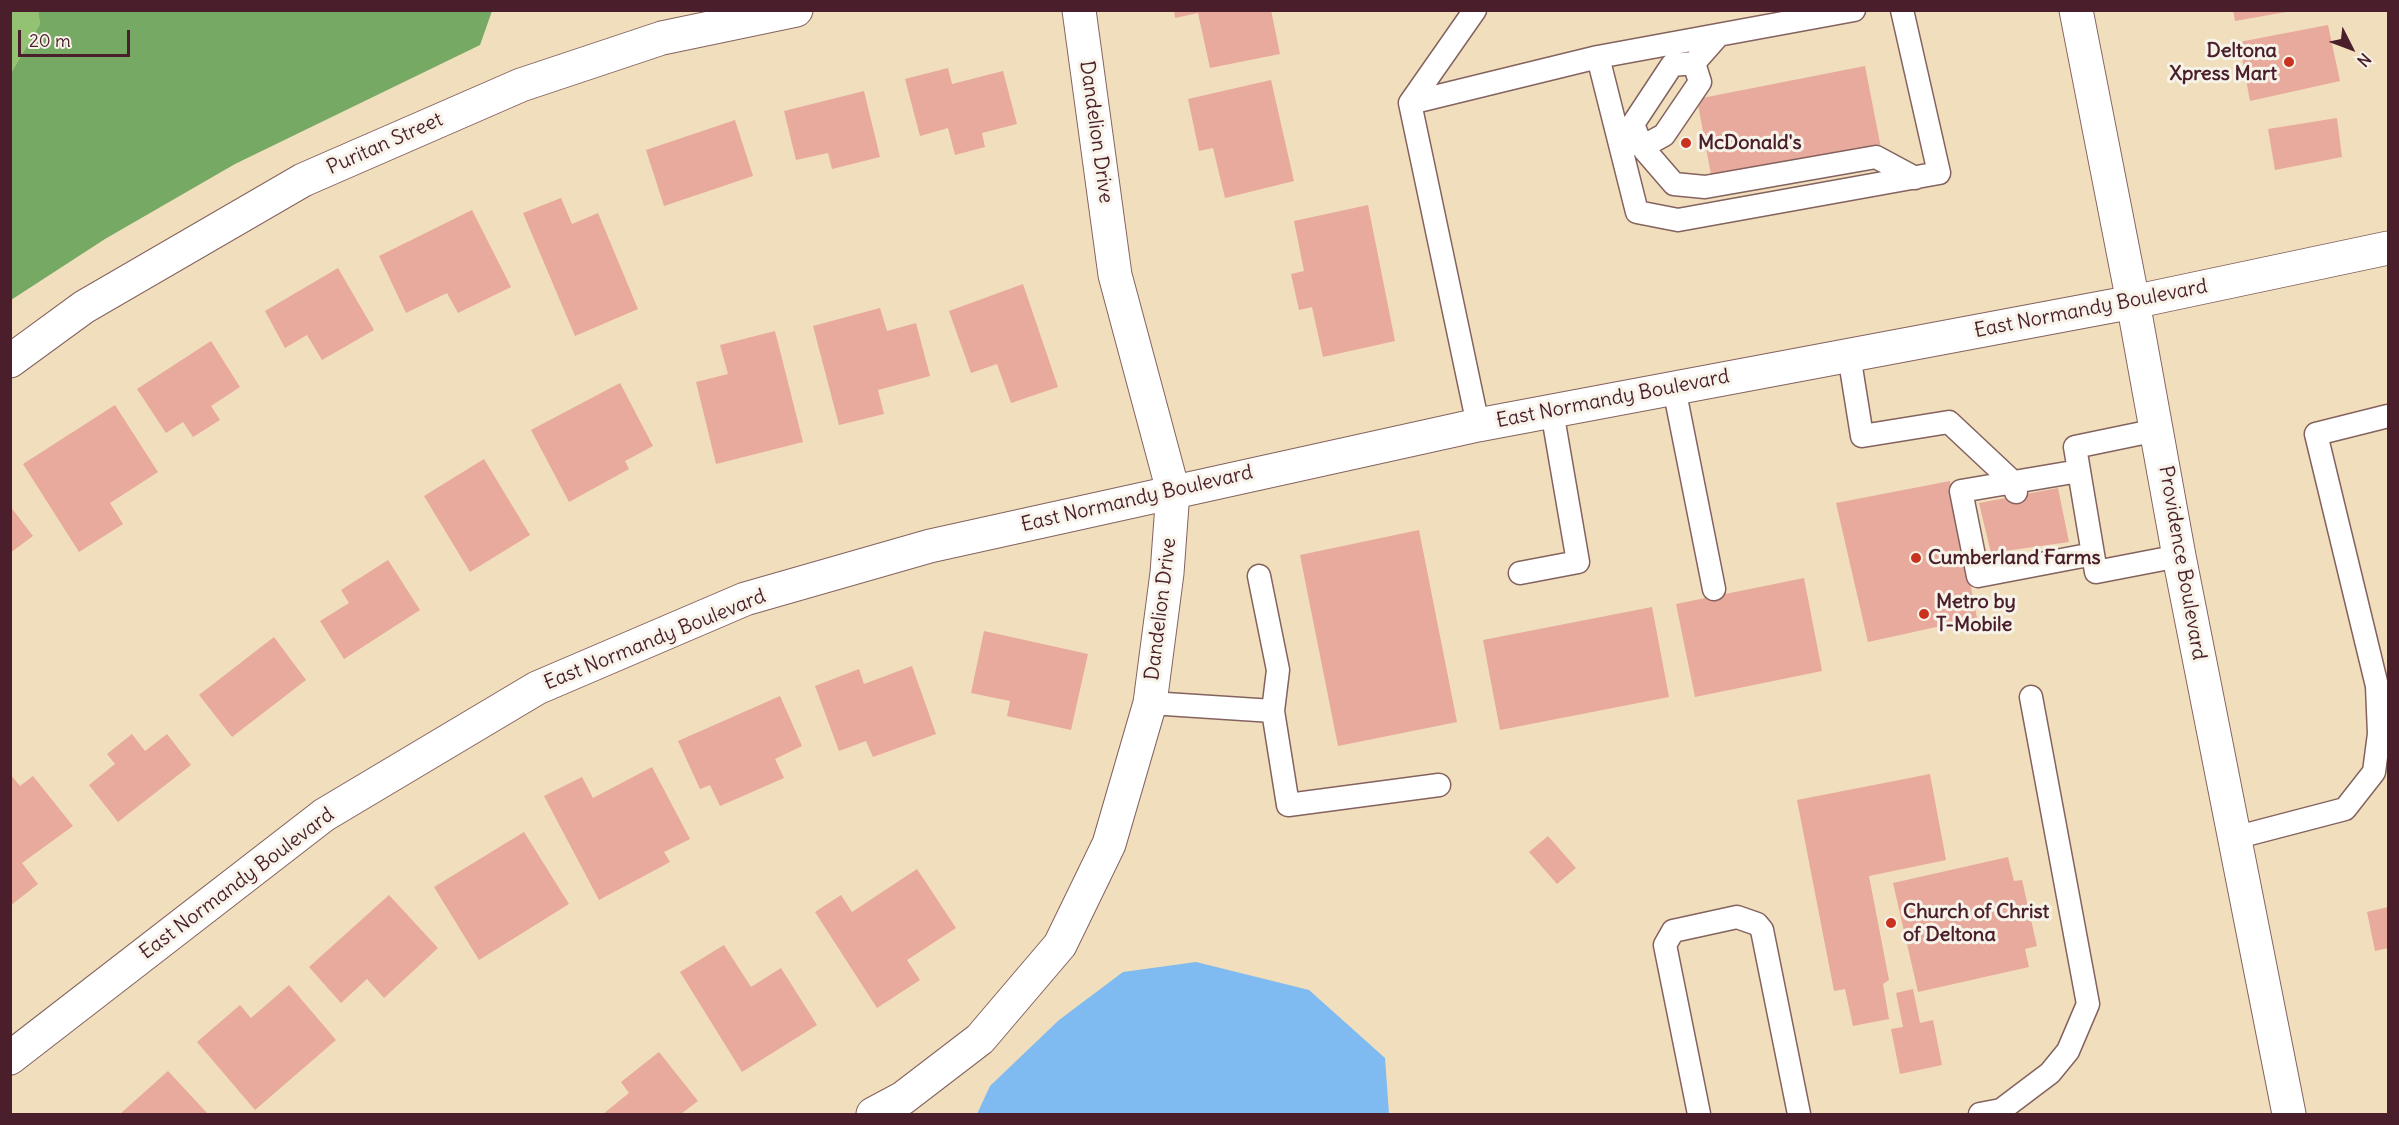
<!DOCTYPE html>
<html>
<head>
<meta charset="utf-8">
<style>
  body { margin:0 }
  #map { position:relative; width:2399px; height:1125px; overflow:hidden; background:#f0debd; font-family:Delius,sans-serif }
  canvas { display:block }
  .frame { position:absolute; inset:0; border:12px solid #4a1f2b; pointer-events:none }
  .north { position:absolute; left:2321px; top:18px; width:60px; height:60px; -webkit-text-stroke:4px #f7f3e8; paint-order:stroke; rotate:132deg; font-size:16px; font-weight:700; line-height:24px; text-align:center; color:#4a1f2b }
  .north::after { content:''; display:block; margin:auto; width:21px; height:27px; background:#4a1f2b; clip-path:polygon(50% 0,100% 100%,50% 72%,0 100%) }
  .scale { position:absolute; left:18px; top:30px; width:112px; height:27px; box-sizing:border-box; border:3px solid #4a1f2b; border-top:0; padding-left:8px; font-size:18px; line-height:21px; white-space:nowrap; color:#4a1f2b; -webkit-text-stroke:4px #f7f3e8; paint-order:stroke }
</style>
</head>
<body>
<div id="map">
<canvas width="2399" height="1125"></canvas>
<div class="frame"></div>
<div class="north">N</div>
<div class="scale">20 m</div>
</div>
<script>
const context = document.querySelector('canvas').getContext('2d');
context.lineJoin = 'round';
function fillPath(path, color) { context.fillStyle = color; context.fill(path, 'evenodd'); }
const shape = rows => new Path2D(rows.map(r => 'M' + r).join(''));
function trace(path, color, width, dash) { context.strokeStyle = color; context.lineWidth = width; context.lineCap = dash ? 'butt' : 'round'; context.setLineDash(dash || []); context.stroke(path); }
function label(font, color, halo, rows, align = 'center') {
  context.font = font + ' Delius,sans-serif'; context.lineWidth = 6; context.setLineDash([]); context.textBaseline = 'middle'; context.strokeStyle = halo; context.fillStyle = color; for (const [text, x, y, turn = 0] of rows) {
    context.save(); context.translate(x, y); context.rotate((+turn || 0) * Math.PI / 180); context.textAlign = isNaN(turn) ? turn : align; if (halo) context.strokeText(text, 0, 0); context.fillText(text, 0, 0); context.restore();
  }
}
fillPath(shape([
  [11,11,38,11,40,24,11,73]
]), '#93c372');
fillPath(shape([
  [38,11,38,10,492,11,480,45,235,164,105,239,11,300,11,73,40,24]
]), '#76a964');
fillPath(shape([
  [1196,962,1309,990,1385,1058,1389,1114,977,1114,990,1086,1059,1020,1123,972]
]), '#7fbaf1');
fillPath(shape([
  [1174,10,1271,10,1280,54,1210,68,1198,13,1175,18],
  [2233,10,2286,10,2286,12,2235,21],
  [2328,25,2340,81,2250,101,2239,42],
  [1865,66,1881,148,1712,180,1697,99],
  [948,68,952,84,1003,71,1017,124,982,133,985,147,955,155,948,128,920,136,905,79],
  [1271,80,1294,181,1225,198,1213,148,1199,151,1188,99],
  [864,91,880,157,832,169,828,153,796,160,784,111],
  [2337,118,2342,157,2275,170,2268,129],
  [735,120,753,176,664,206,646,150],
  [561,198,572,224,598,213,638,309,575,336,523,213],
  [1368,205,1395,341,1323,357,1312,307,1299,310,1291,274,1304,271,1294,221],
  [472,210,511,287,458,313,447,293,406,313,379,256],
  [338,268,374,330,322,360,307,335,285,348,265,311],
  [1023,284,1058,387,1011,403,997,364,971,373,949,311],
  [880,308,887,331,916,323,930,376,878,390,884,414,839,425,813,326],
  [775,331,803,442,716,464,696,382,728,374,720,345],
  [211,341,240,387,211,406,220,420,193,437,183,422,166,433,137,389],
  [620,383,653,446,625,461,629,469,569,502,531,430],
  [115,405,158,472,110,503,123,524,79,552,23,464],
  [484,459,530,535,470,572,424,496],
  [1950,481,1977,618,1868,642,1836,503],
  [2058,488,2069,542,1991,553,1979,503],
  [10,506,33,536,10,553],
  [1419,530,1457,722,1338,746,1300,555],
  [388,560,420,610,344,659,320,621,349,603,341,590],
  [1804,578,1822,671,1695,697,1676,604],
  [1652,607,1669,697,1500,730,1483,640],
  [984,631,1088,654,1071,730,1007,716,1010,701,971,693],
  [274,637,306,680,232,737,199,695],
  [912,666,936,734,873,757,866,741,839,751,815,686,859,669,864,684],
  [780,696,802,746,775,759,784,778,720,806,710,785,700,789,678,741],
  [132,734,145,751,167,734,191,765,118,822,89,785,115,764,107,754],
  [652,767,690,839,664,852,670,862,599,900,544,796,582,777,593,798],
  [10,774,20,786,33,776,73,826,22,863,38,884,10,906],
  [1930,774,1946,860,1869,876,1889,980,1883,984,1889,1019,1853,1026,1845,989,1834,991,1797,800],
  [524,832,569,904,479,960,434,887],
  [1548,836,1576,868,1557,884,1529,852],
  [2008,857,2014,881,2022,880,2037,946,2025,949,2029,967,1918,992,1893,883],
  [917,869,956,928,907,960,920,980,877,1008,815,912,841,895,852,912],
  [389,895,438,948,384,998,367,979,341,1003,309,967],
  [2388,907,2388,948,2375,951,2367,912],
  [724,945,751,987,781,968,817,1025,742,1072,680,972],
  [289,985,336,1040,255,1110,197,1042,240,1005,251,1018],
  [1913,989,1920,1023,1933,1020,1942,1065,1900,1074,1891,1029,1903,1027,1896,993],
  [659,1052,698,1101,681,1114,603,1114,629,1093,621,1082],
  [168,1071,208,1114,120,1114]
]), '#e8aa9d');
const lane = shape([
  [1475,10,1410,103,1478,425],
  [1717,37,1694,63,1700,82,1664,135,1642,147,1674,184,1705,187,1876,157,1915,178],
  [1598,57,1637,212,1678,220,1939,173,1902,10],
  [1410,103,1598,57,1854,10],
  [1642,147,1633,124,1672,65,1694,63],
  [1849,355,1862,436,1949,422,2014,483,2016,492],
  [1674,388,1714,589],
  [2157,430,2075,447,2096,572,2179,556],
  [2079,471,1961,491,1978,576,2093,554],
  [1520,573,1578,562,1552,411],
  [1259,576,1278,670,1273,711],
  [1150,703,1273,711,1288,805,1439,785],
  [2234,838,2345,809,2374,772,2379,734,2377,686,2316,434,2388,416],
  [1699,1114,1665,945,1673,931,1737,917,1757,924,1762,930,1799,1114],
  [1980,1114,2001,1110,2050,1073,2068,1051,2088,1004,2031,697]
]);
const street = shape([
  [10,361,84,307,303,180,521,85,662,38,796,10],
  [873,1114,903,1098,980,1039,1060,945,1109,844,1150,703,1167,573,1173,491,1115,275,1079,10]
]);
const secondary = shape([
  [2076,10,2133,302,2179,556,2289,1114],
  [10,1058,324,815,537,688,745,599,930,546,1478,425,2133,302,2388,248]
]);
trace(lane, '#84625e', 25);
trace(street, '#84625e', 35);
trace(secondary, '#84625e', 35);
trace(lane, '#fff', 22);
trace(street, '#fff', 33);
trace(secondary, '#fff', 33);
for (const [x, y, r, color] of [
  [2289,62,6,"#c8321e"],
  [1686,143,6,"#c8321e"],
  [1916,558,6,"#c8321e"],
  [1924,614,6,"#c8321e"],
  [1891,923,6,"#c8321e"]
]) { const dot = new Path2D(); dot.arc(x, y, r, 0, 2 * Math.PI); context.fillStyle = color; context.fill(dot); trace(dot, '#f7f3e8', 2); }
label('bold 20px', '#4a1f2b', '#f7f3e8', [
  ["Deltona",2277,51,"right"],
  ["Xpress Mart",2277,74,"right"],
  ["McDonald's",1698,143],
  ["Cumberland Farms",1928,558],
  ["Metro by",1936,602],
  ["T-Mobile",1936,625],
  ["Church of Christ",1903,912],
  ["of Deltona",1903,935]
], 'left');
label('20px', '#4a1f2b', '#f7f3e8', [
  ["Dandelion Drive",1096,132,82],
  ["Puritan Street",385,144,-24],
  ["East Normandy Boulevard",2091,309,-11],
  ["East Normandy Boulevard",1613,399,-11],
  ["East Normandy Boulevard",1137,499,-13],
  ["Providence Boulevard",2182,563,80],
  ["Dandelion Drive",1161,609,-83],
  ["East Normandy Boulevard",655,640,-22],
  ["East Normandy Boulevard",237,884,-37]
]);
</script>
</body>
</html>
